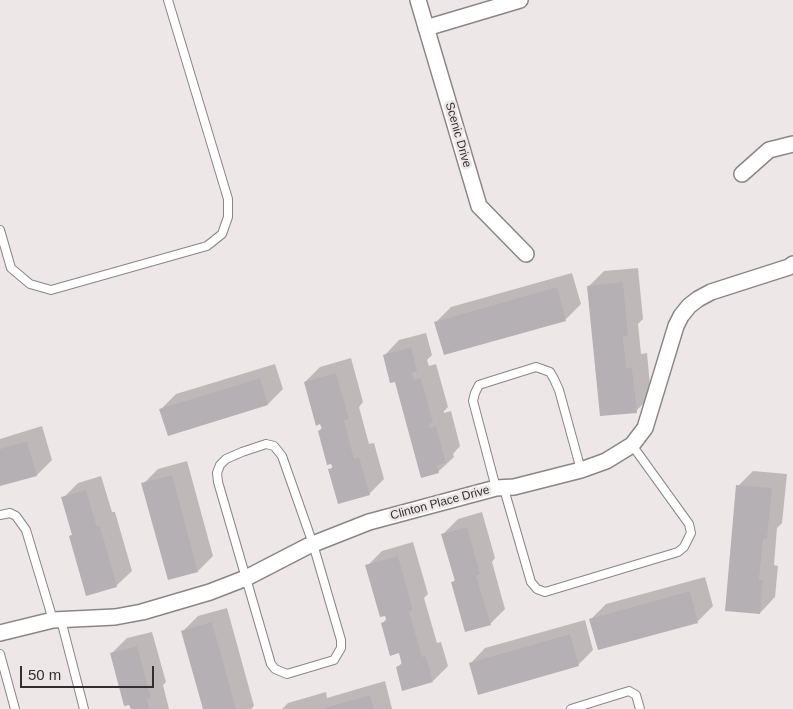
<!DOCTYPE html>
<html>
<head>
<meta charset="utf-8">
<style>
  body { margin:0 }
  #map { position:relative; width:793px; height:709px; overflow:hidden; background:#eee7e8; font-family:Helvetica,sans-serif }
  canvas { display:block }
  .scale { position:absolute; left:20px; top:666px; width:134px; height:22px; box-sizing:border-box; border:2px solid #322f30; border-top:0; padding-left:6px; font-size:15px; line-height:18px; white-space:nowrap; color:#322f30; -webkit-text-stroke:4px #eee7e8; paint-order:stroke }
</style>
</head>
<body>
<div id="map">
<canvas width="793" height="709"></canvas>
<div class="scale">50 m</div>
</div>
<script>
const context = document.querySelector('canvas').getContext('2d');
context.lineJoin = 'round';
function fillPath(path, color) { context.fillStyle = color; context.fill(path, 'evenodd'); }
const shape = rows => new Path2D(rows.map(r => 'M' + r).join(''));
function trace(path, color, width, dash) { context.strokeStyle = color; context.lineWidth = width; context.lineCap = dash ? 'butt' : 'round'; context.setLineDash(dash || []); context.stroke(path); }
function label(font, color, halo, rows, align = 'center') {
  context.font = font + ' Helvetica,sans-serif'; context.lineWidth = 5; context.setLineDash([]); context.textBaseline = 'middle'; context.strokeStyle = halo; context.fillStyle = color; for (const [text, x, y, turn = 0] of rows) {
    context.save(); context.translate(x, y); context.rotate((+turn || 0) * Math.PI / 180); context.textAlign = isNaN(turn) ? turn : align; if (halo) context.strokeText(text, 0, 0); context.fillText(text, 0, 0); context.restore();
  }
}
fillPath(shape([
  [638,268,643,319,638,324,641,354,647,353,651,396,636,411,589,286,604,271],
  [572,273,581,304,566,319,436,322,451,307],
  [426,333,432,355,427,360,429,366,436,364,448,407,444,411,444,413,451,411,460,446,453,454,454,457,438,472,384,356,399,340],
  [351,358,363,402,359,407,369,444,374,443,384,479,369,494,330,470,333,466,319,431,322,428,305,382,320,367],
  [275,364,283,389,268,404,161,409,176,394],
  [42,426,52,460,37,475,0,485,0,439],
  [187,461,213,556,198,571,143,484,158,469],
  [753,471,787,474,782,523,777,528,774,565,778,566,775,597,760,613,738,486],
  [101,476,112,512,115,512,132,571,116,586,70,536,73,534,63,498,78,483],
  [482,512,495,558,492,562,505,609,490,624,452,583,456,579,443,534,458,519],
  [413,542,428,594,424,598,437,643,441,642,448,666,433,681,397,667,403,662,400,652,382,624,387,618,367,566,382,551],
  [705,577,713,606,698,621,599,649,591,619,606,604],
  [227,608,254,706,251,709,204,709,183,631,198,616],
  [585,620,593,650,578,665,470,664,485,648],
  [152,632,166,682,163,685,169,709,132,709,111,654,127,638],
  [385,681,392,709,282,709,288,703,326,692,327,698]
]), '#0003');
fillPath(shape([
  [623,282,628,336,623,336,626,368,632,368,637,413,600,416,587,286],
  [557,287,566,321,444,355,434,322],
  [411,347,417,371,412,373,414,380,421,378,433,423,429,424,429,428,436,426,446,463,437,465,439,473,421,478,395,382,390,383,383,355],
  [336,373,349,419,344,420,354,459,359,457,370,495,338,504,328,469,333,468,331,464,327,465,318,431,322,429,320,424,316,426,304,382],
  [260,378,268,405,168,436,159,409],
  [27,441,37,476,0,486,0,449],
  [172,475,198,572,168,580,141,483],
  [736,485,772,488,767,539,763,539,759,580,763,580,760,614,725,611],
  [86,490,97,527,100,526,117,587,86,596,69,536,72,535,61,497],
  [467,527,480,574,476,576,491,625,465,632,451,582,455,581,441,534],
  [398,556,413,610,409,611,422,657,426,656,433,682,402,691,396,667,402,665,399,653,390,656,381,623,387,621,385,616,380,617,365,565],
  [690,591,698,623,598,650,589,619],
  [212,622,236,709,203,709,181,631],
  [570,634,579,666,478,695,469,663],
  [137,646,151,698,147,699,150,709,131,709,129,705,124,706,110,653],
  [370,695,374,709,325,709,325,708]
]), '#b5b0b4');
const lane = shape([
  [0,230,11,268,30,284,51,290,207,246,222,234,228,217,228,199,168,0],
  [266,444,274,446,282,456,313,544,341,640,341,648,334,660,287,674,275,669,271,664,218,482,217,473,220,465,226,459,242,452,266,444],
  [496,488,473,401,475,393,479,385,485,383,536,367,550,372,554,379,559,390,581,470],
  [504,489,531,582,537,589,545,592,678,552,684,547,691,533,689,524,632,445],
  [0,515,10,513,16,516,26,530,53,620],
  [61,620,84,709],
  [0,654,15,709],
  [571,709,629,691,636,695,640,709]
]);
const street = shape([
  [418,0,479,206,526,254],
  [426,28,520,0],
  [742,174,769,150,793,144],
  [0,633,53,620,115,617,142,612,210,592,246,578,308,546,369,522,496,488,514,487,581,470,606,461,632,445,645,428,676,326,681,316,689,306,698,299,711,292,789,267,793,264]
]);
trace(lane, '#8c8587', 10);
trace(street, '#8c8587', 18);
trace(lane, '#fff', 8);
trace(street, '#fff', 15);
label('12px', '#322f30', '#eee7e8', [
  ["Scenic Drive",458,135,74],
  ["Clinton Place Drive",440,503,-15]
]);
</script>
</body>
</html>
